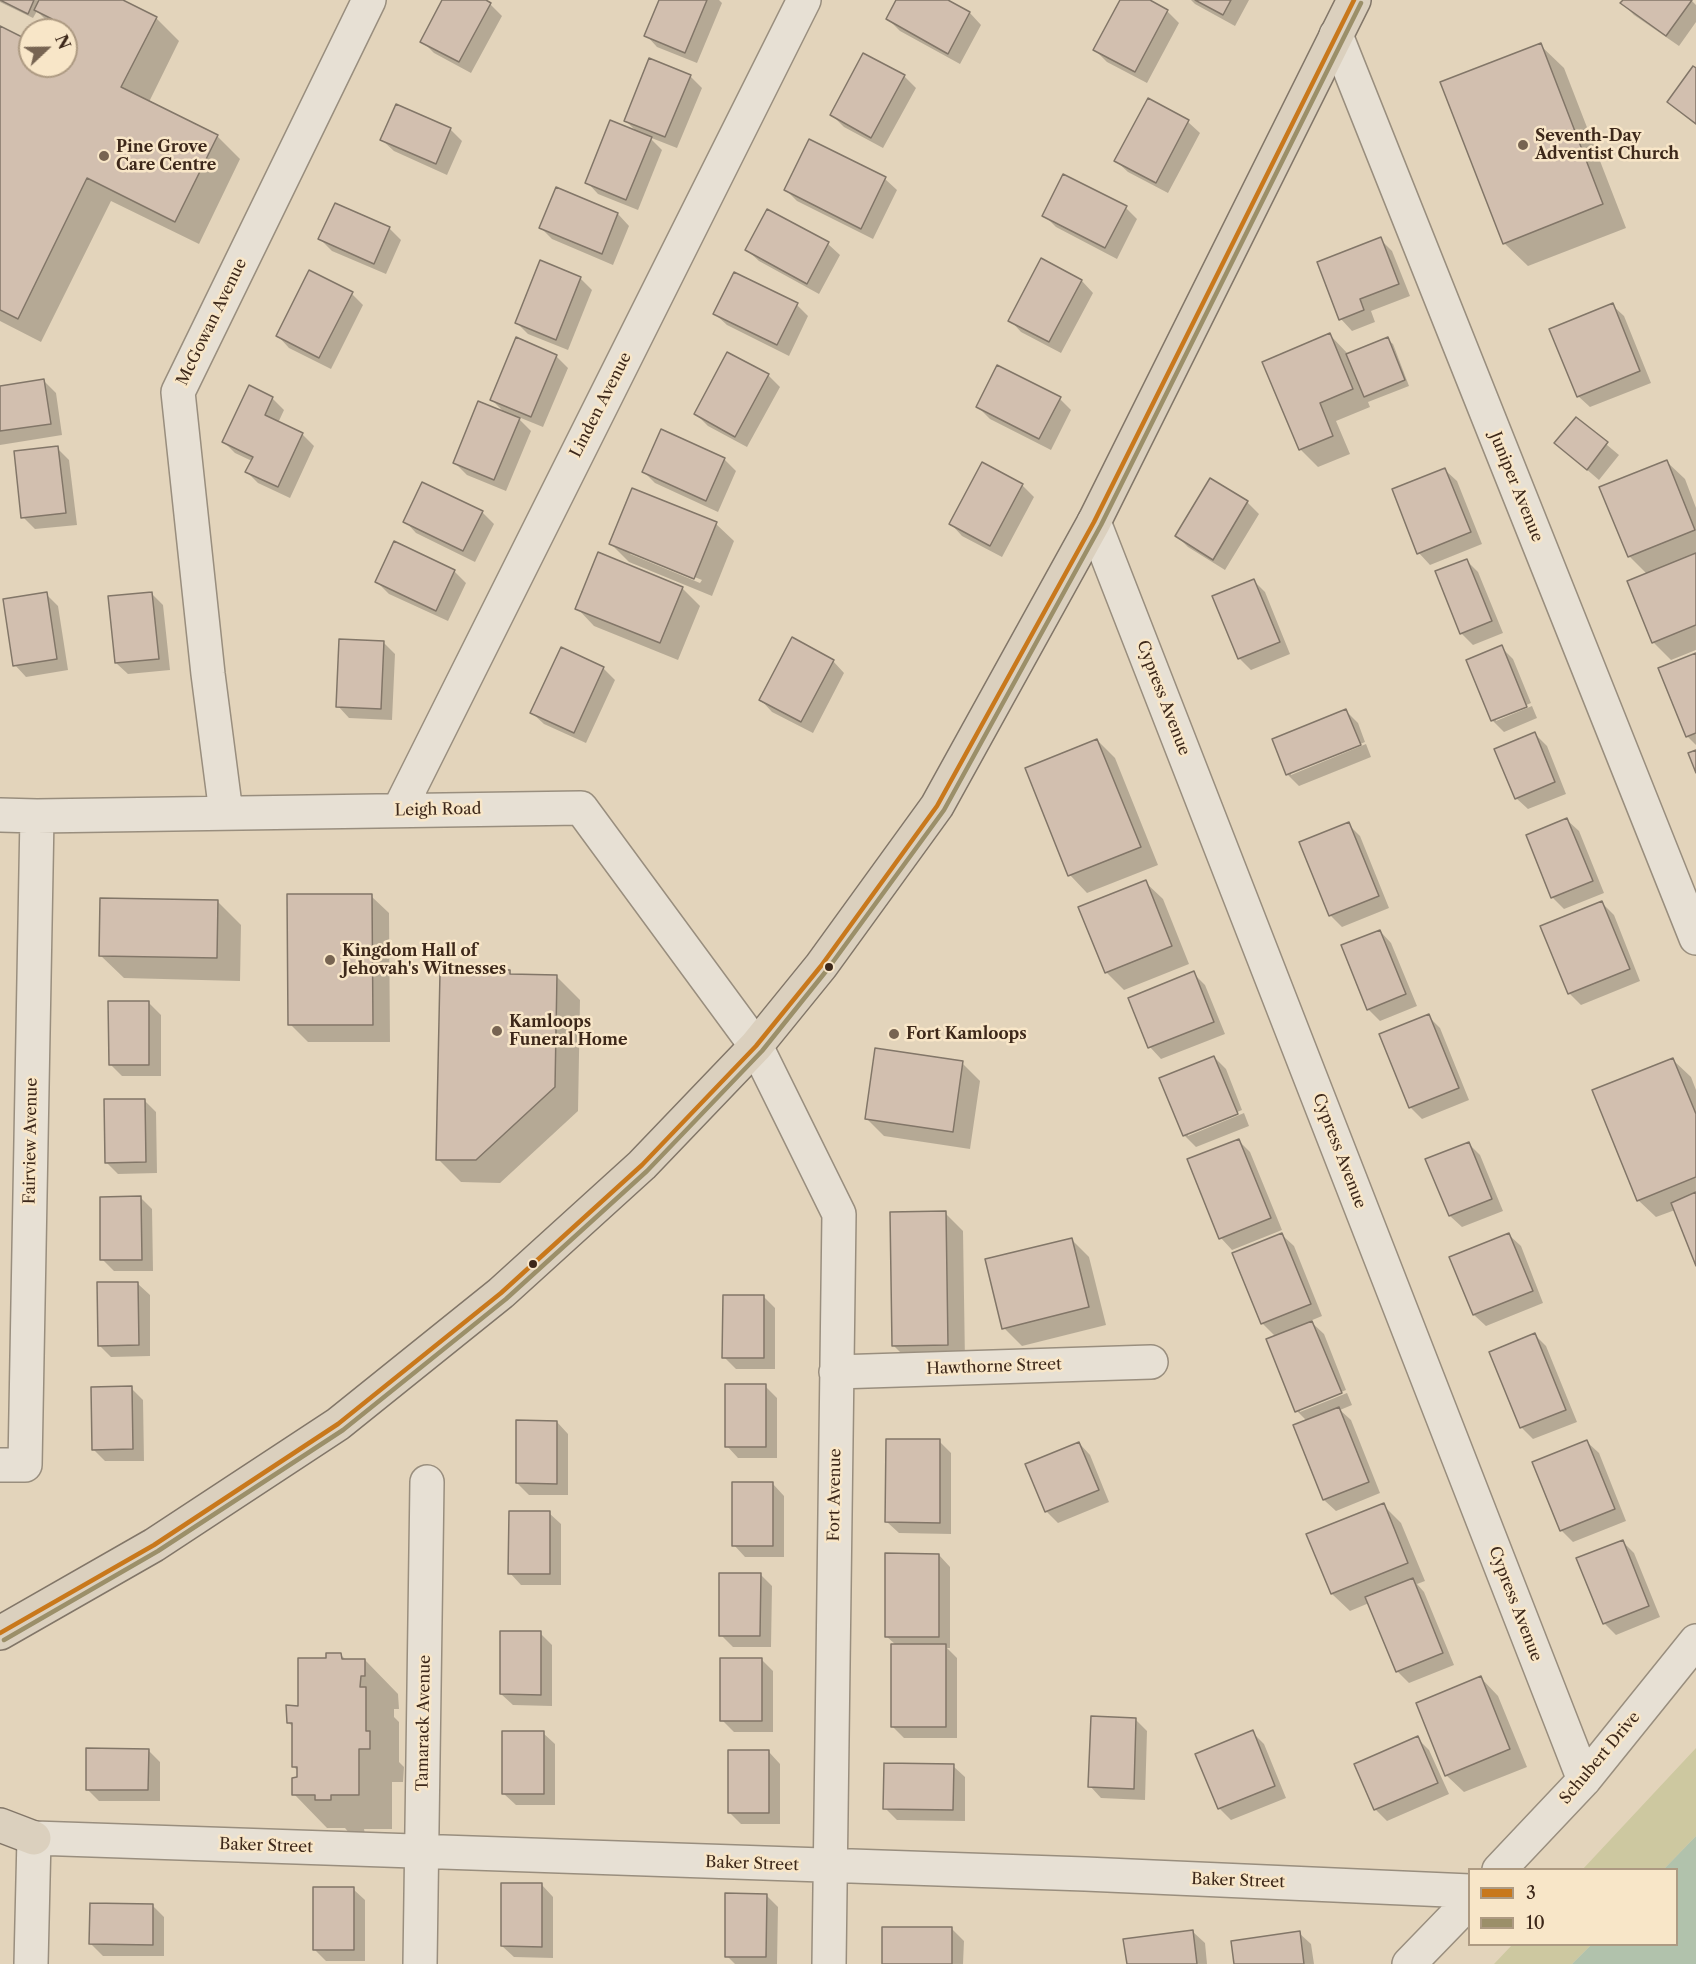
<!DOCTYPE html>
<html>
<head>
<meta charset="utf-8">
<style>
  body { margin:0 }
  #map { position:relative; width:1696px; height:1964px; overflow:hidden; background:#e3d4bb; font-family:"Libre Caslon Text",serif }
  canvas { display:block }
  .legend { position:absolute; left:1468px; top:1868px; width:210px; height:78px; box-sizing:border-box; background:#f8e6c8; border:2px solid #ad9a82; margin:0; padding:8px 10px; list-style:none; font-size:18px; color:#3d281a }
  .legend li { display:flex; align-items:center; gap:12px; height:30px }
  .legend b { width:30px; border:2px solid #ad9a82 }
  .north { position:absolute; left:18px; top:18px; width:60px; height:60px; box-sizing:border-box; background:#f8e6c8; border:2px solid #ad9a82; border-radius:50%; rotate:68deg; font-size:16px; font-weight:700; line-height:24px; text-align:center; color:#3d281a }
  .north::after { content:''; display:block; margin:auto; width:21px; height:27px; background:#776452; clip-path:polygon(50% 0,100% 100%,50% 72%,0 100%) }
</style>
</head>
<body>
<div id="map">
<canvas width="1696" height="1964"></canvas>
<ul class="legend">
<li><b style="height:8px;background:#c8781c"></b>3</li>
<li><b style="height:8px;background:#9b8f69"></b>10</li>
</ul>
<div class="north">N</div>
</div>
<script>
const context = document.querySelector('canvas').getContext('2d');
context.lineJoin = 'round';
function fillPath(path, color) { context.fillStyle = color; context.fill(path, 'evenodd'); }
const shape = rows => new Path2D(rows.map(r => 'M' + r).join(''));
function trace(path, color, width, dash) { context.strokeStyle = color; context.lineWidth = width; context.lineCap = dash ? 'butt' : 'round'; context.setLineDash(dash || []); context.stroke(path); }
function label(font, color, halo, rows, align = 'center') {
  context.font = font + ' "Libre Caslon Text",serif'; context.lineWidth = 5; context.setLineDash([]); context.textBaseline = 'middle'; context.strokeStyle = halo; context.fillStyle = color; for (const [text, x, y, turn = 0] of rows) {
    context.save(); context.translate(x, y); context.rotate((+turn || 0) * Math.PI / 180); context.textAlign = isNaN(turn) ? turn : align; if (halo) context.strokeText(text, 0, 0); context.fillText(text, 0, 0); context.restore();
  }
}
fillPath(shape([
  [1696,1748,1696,1836,1664,1869,1582,1870],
  [1512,1945,1591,1945,1572,1964,1494,1964]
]), '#cdc8a0');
fillPath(shape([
  [1696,1836,1696,1964,1572,1964,1591,1945,1676,1944,1676,1870,1664,1869]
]), '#b1c2ac');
fillPath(shape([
  [0,0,120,0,156,18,179,41,149,102,217,136,240,159,199,244,111,201,41,342,0,321,0,28,30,43,30,66,66,66,66,30,48,30,51,25,37,11,33,18,0,2],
  [444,0,482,0,490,4,502,16,471,73,434,53,422,41],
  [660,0,719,0,722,3,697,63,657,47,646,35],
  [898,0,945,0,970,13,981,25,960,64,900,31,888,19],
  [1122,0,1147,0,1167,11,1179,23,1147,83,1107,62,1095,50],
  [1191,0,1249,0,1235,26,1195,4],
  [1624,0,1691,0,1696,5,1696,22,1679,46,1634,15,1622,3],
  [1540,45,1564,68,1626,228,1528,266,1504,243],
  [1696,70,1696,125,1668,102],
  [690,76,702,88,677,148,649,137,662,150,638,210,598,194,587,182,639,134,625,120],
  [904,76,916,88,883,148,844,127,832,115],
  [1188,122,1200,133,1168,193,1128,172,1116,161],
  [450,129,462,141,447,175,394,151,382,140],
  [810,141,885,179,897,190,873,239,797,201,786,190],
  [1126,208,1137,219,1117,259,1056,227,1044,215],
  [768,211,828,244,840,255,819,294,759,261,747,250],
  [618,214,629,226,613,265,552,239,541,228],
  [389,228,401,240,386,274,332,251,320,239],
  [1380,239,1392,251,1410,296,1371,311,1375,322,1352,331,1341,319],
  [1041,260,1082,281,1093,293,1061,353,1021,332,1010,320],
  [541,262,580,278,592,290,568,350,528,334,516,322],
  [352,294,363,305,331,369,289,348,278,336],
  [797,305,808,316,789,356,727,325,715,314],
  [1612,305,1624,316,1651,383,1590,407,1578,396],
  [1330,335,1348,354,1387,339,1393,344,1409,386,1368,402,1370,407,1336,421,1350,454,1318,467,1300,449],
  [556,356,568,368,543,427,516,416,531,431,506,491,467,475,455,463,506,414,492,400],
  [768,375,780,387,747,447,708,426,696,414],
  [44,381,56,393,62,435,0,445,0,388],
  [272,398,284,410,278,423,303,435,314,446,290,498,258,483,247,472,252,461,235,453,224,442],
  [1060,399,1071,410,1051,450,990,419,978,407],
  [1576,419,1619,455,1599,480,1556,443],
  [662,431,725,460,736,471,718,512,655,483,643,471],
  [57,448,69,460,77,525,35,529,23,517],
  [1667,462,1685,479,1696,508,1696,650,1671,660,1653,642,1647,574,1629,556],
  [1445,470,1457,481,1482,544,1430,565,1419,553],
  [1022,485,1034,497,1002,557,962,536,951,524],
  [1247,502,1259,514,1225,570,1188,547,1177,536],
  [482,512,494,524,475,562,416,533,405,521],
  [716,524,734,541,712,596,629,562,611,544],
  [630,551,702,580,700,583,630,554],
  [1466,560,1478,572,1503,633,1473,645,1461,633],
  [454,571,466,583,448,621,389,594,377,582],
  [1254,581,1265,592,1290,654,1251,670,1239,658],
  [682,588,700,606,678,660,594,626,577,608],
  [151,593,163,605,170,670,128,674,116,663],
  [46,594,58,606,68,670,26,677,15,665],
  [383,642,395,654,392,720,349,718,338,706],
  [1501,647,1513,659,1531,703,1496,718,1496,721,1532,706,1537,718,1504,732,1492,720],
  [1696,654,1696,745,1687,736],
  [833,661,844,673,813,733,772,712,761,700],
  [603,668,615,680,586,743,544,724,532,713],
  [1346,711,1358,723,1365,742,1291,772,1291,775,1366,744,1371,757,1299,786,1287,774],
  [1535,734,1547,746,1566,794,1528,809,1516,798],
  [1097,740,1115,758,1158,865,1087,893,1070,875],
  [1567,820,1579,831,1604,893,1564,909,1552,897],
  [1348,824,1360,836,1389,908,1342,927,1330,915,1301,843],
  [1145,882,1163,899,1189,964,1124,990,1106,972],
  [371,896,389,913,390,1042,308,1042,290,1024],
  [218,902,241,925,240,981,124,978,100,955],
  [1602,903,1614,915,1640,981,1581,1005,1569,993],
  [1380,931,1391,943,1417,1006,1380,1021,1368,1009],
  [509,972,513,976,557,977,580,1000,578,1111,500,1183,461,1182,438,1159],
  [1193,973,1205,985,1225,1034,1161,1059,1150,1047,1130,998],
  [149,1003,161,1015,161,1076,122,1076,110,1064],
  [1428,1016,1440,1028,1469,1100,1422,1119,1410,1107,1381,1035],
  [1214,1057,1226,1069,1242,1110,1188,1133,1188,1136,1244,1113,1249,1126,1196,1147,1184,1135],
  [1673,1060,1691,1077,1696,1090,1696,1262,1675,1210,1656,1217,1638,1200],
  [962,1063,980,1081,970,1149,884,1136,866,1118],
  [145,1101,156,1112,157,1173,118,1174,106,1162],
  [1238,1140,1250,1152,1282,1230,1232,1250,1221,1238],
  [1468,1143,1480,1155,1503,1211,1462,1227,1450,1216],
  [141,1198,152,1209,153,1271,114,1271,102,1259],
  [945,1213,963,1231,965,1362,911,1363,893,1345],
  [1282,1235,1294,1246,1322,1316,1310,1321,1324,1334,1346,1390,1300,1409,1300,1412,1347,1393,1352,1405,1340,1410,1351,1420,1380,1493,1336,1511,1324,1500,1295,1426,1307,1421,1297,1411,1276,1337,1262,1323],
  [1509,1235,1521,1246,1543,1303,1486,1326,1474,1315],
  [1072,1240,1089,1257,1106,1325,1022,1346,1004,1328],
  [138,1284,150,1295,150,1356,111,1357,99,1345],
  [763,1296,775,1308,775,1369,736,1369,724,1357],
  [1535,1335,1546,1346,1577,1422,1533,1439,1522,1428,1491,1352],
  [765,1386,777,1398,777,1458,738,1458,727,1446],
  [131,1388,143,1400,144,1461,105,1461,93,1449],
  [557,1422,568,1434,568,1495,529,1495,517,1483],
  [939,1441,951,1453,951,1534,899,1533,887,1522],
  [1587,1442,1599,1453,1626,1521,1573,1542,1561,1530],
  [1079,1443,1090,1455,1109,1502,1058,1523,1046,1511],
  [773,1484,784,1496,784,1557,745,1557,734,1545],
  [1383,1505,1401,1523,1425,1581,1417,1584,1424,1592,1454,1665,1409,1683,1397,1671,1369,1603,1350,1611,1332,1594],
  [549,1513,561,1524,561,1585,521,1585,510,1573],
  [1622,1541,1634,1553,1660,1617,1616,1635,1604,1623],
  [939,1555,950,1567,950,1648,947,1648,957,1658,957,1738,904,1738,893,1727,896,1645,886,1636],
  [760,1574,772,1586,771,1647,733,1647,721,1635],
  [540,1633,552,1645,552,1706,513,1705,501,1694],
  [341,1655,346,1660,365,1660,398,1694,399,1709,394,1709,394,1717,399,1722,399,1762,404,1767,403,1782,392,1782,392,1829,364,1829,365,1834,350,1834,345,1828,327,1828,294,1794,298,1771,293,1766,293,1727,288,1722,300,1707,328,1660],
  [761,1659,773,1671,773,1732,734,1732,722,1720],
  [1481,1678,1498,1696,1527,1767,1464,1792,1446,1775],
  [1136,1720,1147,1731,1145,1800,1101,1798,1090,1786],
  [1252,1732,1264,1744,1286,1798,1231,1820,1219,1808],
  [543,1733,555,1744,555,1805,516,1805,504,1794],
  [1417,1738,1429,1750,1449,1794,1387,1821,1376,1810,1356,1765],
  [148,1750,160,1762,160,1801,99,1801,87,1789],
  [769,1752,780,1764,780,1824,741,1824,730,1813],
  [953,1766,965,1777,965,1821,897,1820,885,1808],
  [542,1885,553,1897,553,1958,514,1957,502,1946],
  [353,1889,365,1900,365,1961,326,1961,314,1949],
  [766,1895,778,1907,777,1964,735,1964,727,1956],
  [152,1905,164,1917,164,1956,103,1956,91,1944],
  [952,1929,964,1941,963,1964,884,1964],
  [1193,1932,1205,1943,1207,1964,1128,1964],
  [1299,1933,1311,1944,1314,1964,1235,1964]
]), '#0003');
const building = shape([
  [0,0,34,0,28,14,0,0],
  [39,0,123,0,157,17,121,87,218,135,175,222,87,178,18,319,0,310,0,26,30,41,30,66,66,66,66,30,46,30,52,19,34,10,39,0],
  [442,0,486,0,491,3,459,62,420,42,442,0],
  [659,0,707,0,685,53,644,36,659,0],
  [896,0,948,0,970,12,948,54,886,19,896,0],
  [1120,0,1150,0,1168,10,1135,72,1093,50,1120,0],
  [1195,0,1231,0,1223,15,1195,0],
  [1623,0,1692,0,1666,36,1620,3,1623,0],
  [1541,43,1603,204,1503,244,1440,82,1541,43],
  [863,53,905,75,871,138,830,115,863,53],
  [649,58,691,75,665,137,624,121,649,58],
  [1693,66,1696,68,1696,124,1667,102,1693,66],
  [1148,98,1189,120,1156,183,1114,161,1148,98],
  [396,104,451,128,436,164,380,140,396,104],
  [610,120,652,137,626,200,585,183,610,120],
  [809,139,886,177,861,229,784,190,809,139],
  [1063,174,1127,206,1105,248,1042,216,1063,174],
  [556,187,618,213,602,254,539,228,556,187],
  [335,203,390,227,374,264,318,239,335,203],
  [767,209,829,242,807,284,745,250,767,209],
  [1381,237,1399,284,1360,299,1364,310,1339,320,1317,262,1381,237],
  [1041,258,1082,280,1049,342,1008,321,1041,258],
  [540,260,581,277,556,340,515,323,540,260],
  [309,270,353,292,319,358,276,336,309,270],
  [734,272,798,303,777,345,713,314,734,272],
  [1613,303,1640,371,1577,397,1549,329,1613,303],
  [1330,333,1353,389,1320,403,1333,436,1299,450,1262,362,1330,333],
  [516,337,557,355,531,417,490,400,516,337],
  [1388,337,1405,380,1364,397,1346,354,1388,337],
  [727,352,769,374,735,437,694,414,727,352],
  [997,365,1061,397,1039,439,976,407,997,365],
  [44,379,51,424,0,431,0,386,44,379],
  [249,385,273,397,265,415,303,433,278,487,245,472,253,457,222,442,249,385],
  [478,401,520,418,494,480,453,463,478,401],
  [1576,417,1608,442,1587,470,1554,443,1576,417],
  [661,429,725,458,706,501,642,472,661,429],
  [58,446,66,513,21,518,14,451,58,446],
  [1667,460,1695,530,1628,557,1599,487,1667,460],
  [982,462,1023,484,990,546,949,524,982,462],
  [1445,468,1471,532,1417,554,1392,489,1445,468],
  [1210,478,1248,501,1213,560,1175,536,1210,478],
  [422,482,483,511,463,551,403,522,422,482],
  [632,488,717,522,694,579,609,544,632,488],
  [394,541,455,570,436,611,375,582,394,541],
  [598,552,683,587,660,643,575,609,598,552],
  [1696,553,1696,625,1652,643,1627,581,1696,553],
  [1467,559,1492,621,1460,634,1435,571,1467,559],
  [1254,579,1280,642,1238,659,1212,596,1254,579],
  [47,592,57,659,13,666,3,599,47,592],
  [152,592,159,659,115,663,108,596,152,592],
  [792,637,834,660,801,722,759,700,792,637],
  [339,639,384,641,381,709,336,707,339,639],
  [1502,645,1527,707,1491,721,1466,660,1502,645],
  [561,647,604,667,574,733,530,713,561,647],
  [1696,653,1696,733,1686,737,1658,668,1696,653],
  [1346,709,1361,745,1286,775,1272,739,1346,709],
  [1535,732,1555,782,1515,799,1494,749,1535,732],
  [1097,739,1141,847,1068,876,1025,768,1097,739],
  [1696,750,1696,773,1688,753,1696,750],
  [1567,818,1593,881,1551,898,1526,835,1567,818],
  [1349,822,1379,896,1329,916,1299,842,1349,822],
  [1146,880,1172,946,1105,973,1078,907,1146,880],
  [287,894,372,894,373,1025,288,1025,287,894],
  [100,898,218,900,217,958,99,956,100,898],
  [1602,901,1630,969,1568,994,1540,926,1602,901],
  [1380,930,1406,994,1367,1010,1341,945,1380,930],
  [462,969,510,970,510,974,557,975,555,1087,476,1160,436,1160,440,973,462,974,462,969],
  [1194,971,1214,1022,1148,1048,1128,998,1194,971],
  [108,1001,149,1001,149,1065,109,1065,108,1001],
  [1429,1014,1459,1088,1409,1108,1379,1034,1429,1014],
  [875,1048,963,1061,953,1132,865,1119,875,1048],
  [1214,1056,1238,1114,1183,1136,1159,1078,1214,1056],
  [1673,1058,1696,1114,1696,1177,1637,1201,1592,1090,1673,1058],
  [104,1099,145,1099,146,1162,105,1163,104,1099],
  [1239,1139,1271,1218,1219,1239,1187,1159,1239,1139],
  [1469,1142,1492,1199,1449,1216,1425,1159,1469,1142],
  [1696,1192,1696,1266,1671,1203,1696,1192],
  [141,1196,142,1260,100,1260,100,1197,141,1196],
  [946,1211,948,1345,892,1346,890,1212,946,1211],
  [1282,1233,1311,1304,1261,1324,1232,1253,1282,1233],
  [1509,1233,1533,1291,1473,1315,1449,1257,1509,1233],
  [1072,1238,1089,1307,1002,1329,985,1259,1072,1238],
  [97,1282,138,1282,139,1345,98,1346,97,1282],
  [723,1295,764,1295,764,1358,722,1358,723,1295],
  [1312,1321,1342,1393,1295,1412,1266,1339,1312,1321],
  [1535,1333,1566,1410,1520,1428,1489,1352,1535,1333],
  [725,1384,766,1384,766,1447,725,1447,725,1384],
  [132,1386,133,1449,92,1450,91,1387,132,1386],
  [1339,1407,1369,1482,1323,1500,1293,1425,1339,1407],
  [516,1420,557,1421,557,1484,516,1483,516,1420],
  [886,1439,940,1439,940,1523,885,1522,886,1439],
  [1587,1440,1615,1509,1560,1531,1532,1462,1587,1440],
  [1079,1442,1099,1490,1045,1512,1025,1464,1079,1442],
  [732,1482,773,1482,773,1546,732,1546,732,1482],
  [1384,1503,1408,1563,1331,1594,1306,1534,1384,1503],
  [509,1511,550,1511,550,1574,508,1574,509,1511],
  [1623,1540,1649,1606,1603,1624,1576,1558,1623,1540],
  [885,1553,939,1554,939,1637,885,1637,885,1553],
  [719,1573,761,1573,760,1636,719,1636,719,1573],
  [1413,1578,1443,1653,1396,1672,1365,1597,1413,1578],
  [500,1631,541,1631,541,1695,500,1694,500,1631],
  [891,1644,946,1644,946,1727,891,1727,891,1644],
  [326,1653,341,1653,342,1659,365,1659,365,1676,361,1676,360,1687,366,1687,366,1731,370,1731,370,1749,359,1749,359,1795,331,1795,331,1800,315,1800,315,1795,292,1795,292,1778,297,1777,297,1767,292,1767,292,1723,287,1723,286,1705,298,1706,298,1658,326,1658,326,1653],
  [720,1658,762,1658,762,1721,720,1721,720,1658],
  [1481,1676,1510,1749,1445,1776,1416,1703,1481,1676],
  [1091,1716,1136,1718,1134,1789,1088,1787,1091,1716],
  [1253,1730,1275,1786,1218,1809,1195,1754,1253,1730],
  [502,1731,544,1731,544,1794,502,1794,502,1731],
  [1418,1736,1438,1783,1374,1810,1354,1764,1418,1736],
  [86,1748,149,1749,148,1790,86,1790,86,1748],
  [728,1750,769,1750,769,1813,728,1813,728,1750],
  [884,1763,954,1764,953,1810,883,1809,884,1763],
  [501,1883,542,1883,542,1947,501,1946,501,1883],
  [313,1887,354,1887,354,1950,313,1950,313,1887],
  [725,1893,767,1894,766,1957,725,1957,725,1893],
  [90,1903,153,1904,153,1945,89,1944,90,1903],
  [882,1927,952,1927,952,1964,882,1964,882,1927],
  [1193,1930,1197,1964,1127,1964,1123,1939,1193,1930],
  [1300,1931,1304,1964,1234,1964,1231,1941,1300,1931]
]);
fillPath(building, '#d2bfaf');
trace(building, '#827668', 1.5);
const minor = shape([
  [1336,35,1696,938],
  [1094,522,1584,1780],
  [399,810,804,0],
  [226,813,208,674,178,392,369,0],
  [0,815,37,816,581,808,756,1046,839,1214,829,1964],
  [836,1372,1151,1362],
  [0,1465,25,1465,37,816],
  [1499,1870,1584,1780,1696,1641],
  [31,1964,34,1838,1085,1874,1470,1891],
  [420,1964,427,1482],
  [1409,1964,1470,1901]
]);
const major = shape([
  [0,1633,154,1545,338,1424,501,1293,642,1165,756,1046,821,966,937,806,1094,522,1354,0],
  [0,1825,34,1838]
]);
trace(minor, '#998e7e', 36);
trace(major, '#827668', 36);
trace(minor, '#e7e0d4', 33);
trace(major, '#dbd0be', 33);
trace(shape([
  [0,1633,154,1545,338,1424,501,1293,642,1165,756,1046,821,966,937,806,1094,522,1354,0]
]), '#c8781c', 4.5);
trace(shape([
  [4,1640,158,1551,343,1430,506,1299,647,1171,762,1051,827,970,944,810,1101,525,1361,3]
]), '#9b8f69', 4.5);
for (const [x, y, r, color] of [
  [1523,145,6,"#776452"],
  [104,156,6,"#776452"],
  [330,960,6,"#776452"],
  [829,967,5,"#3d281a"],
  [497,1031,6,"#776452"],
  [894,1034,6,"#776452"],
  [533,1264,5,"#3d281a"]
]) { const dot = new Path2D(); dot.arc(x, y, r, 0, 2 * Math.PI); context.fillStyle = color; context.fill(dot); trace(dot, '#f8e6c8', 2); }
label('bold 16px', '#3d281a', '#f8e6c8', [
  ["Seventh-Day",1535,136],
  ["Adventist Church",1535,154],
  ["Pine Grove",116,147],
  ["Care Centre",116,165],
  ["Kingdom Hall of",342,951],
  ["Jehovah's Witnesses",342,969],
  ["Kamloops",509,1022],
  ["Funeral Home",509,1040],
  ["Fort Kamloops",906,1034]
], 'left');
label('16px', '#3d281a', '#f8e6c8', [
  ["McGowan Avenue",212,322,-64],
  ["Linden Avenue",601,405,-63],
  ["Juniper Avenue",1516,487,68],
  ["Cypress Avenue",1163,698,69],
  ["Leigh Road",438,810,-1],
  ["Fairview Avenue",31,1141,-89],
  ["Cypress Avenue",1339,1151,69],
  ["Hawthorne Street",994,1367,-2],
  ["Fort Avenue",835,1495,-89],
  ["Cypress Avenue",1515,1604,69],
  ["Tamarack Avenue",424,1723,-89],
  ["Schubert Drive",1600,1758,-50],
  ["Baker Street",266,1846,2],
  ["Baker Street",752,1864,2],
  ["Baker Street",1238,1881,2]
]);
</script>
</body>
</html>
